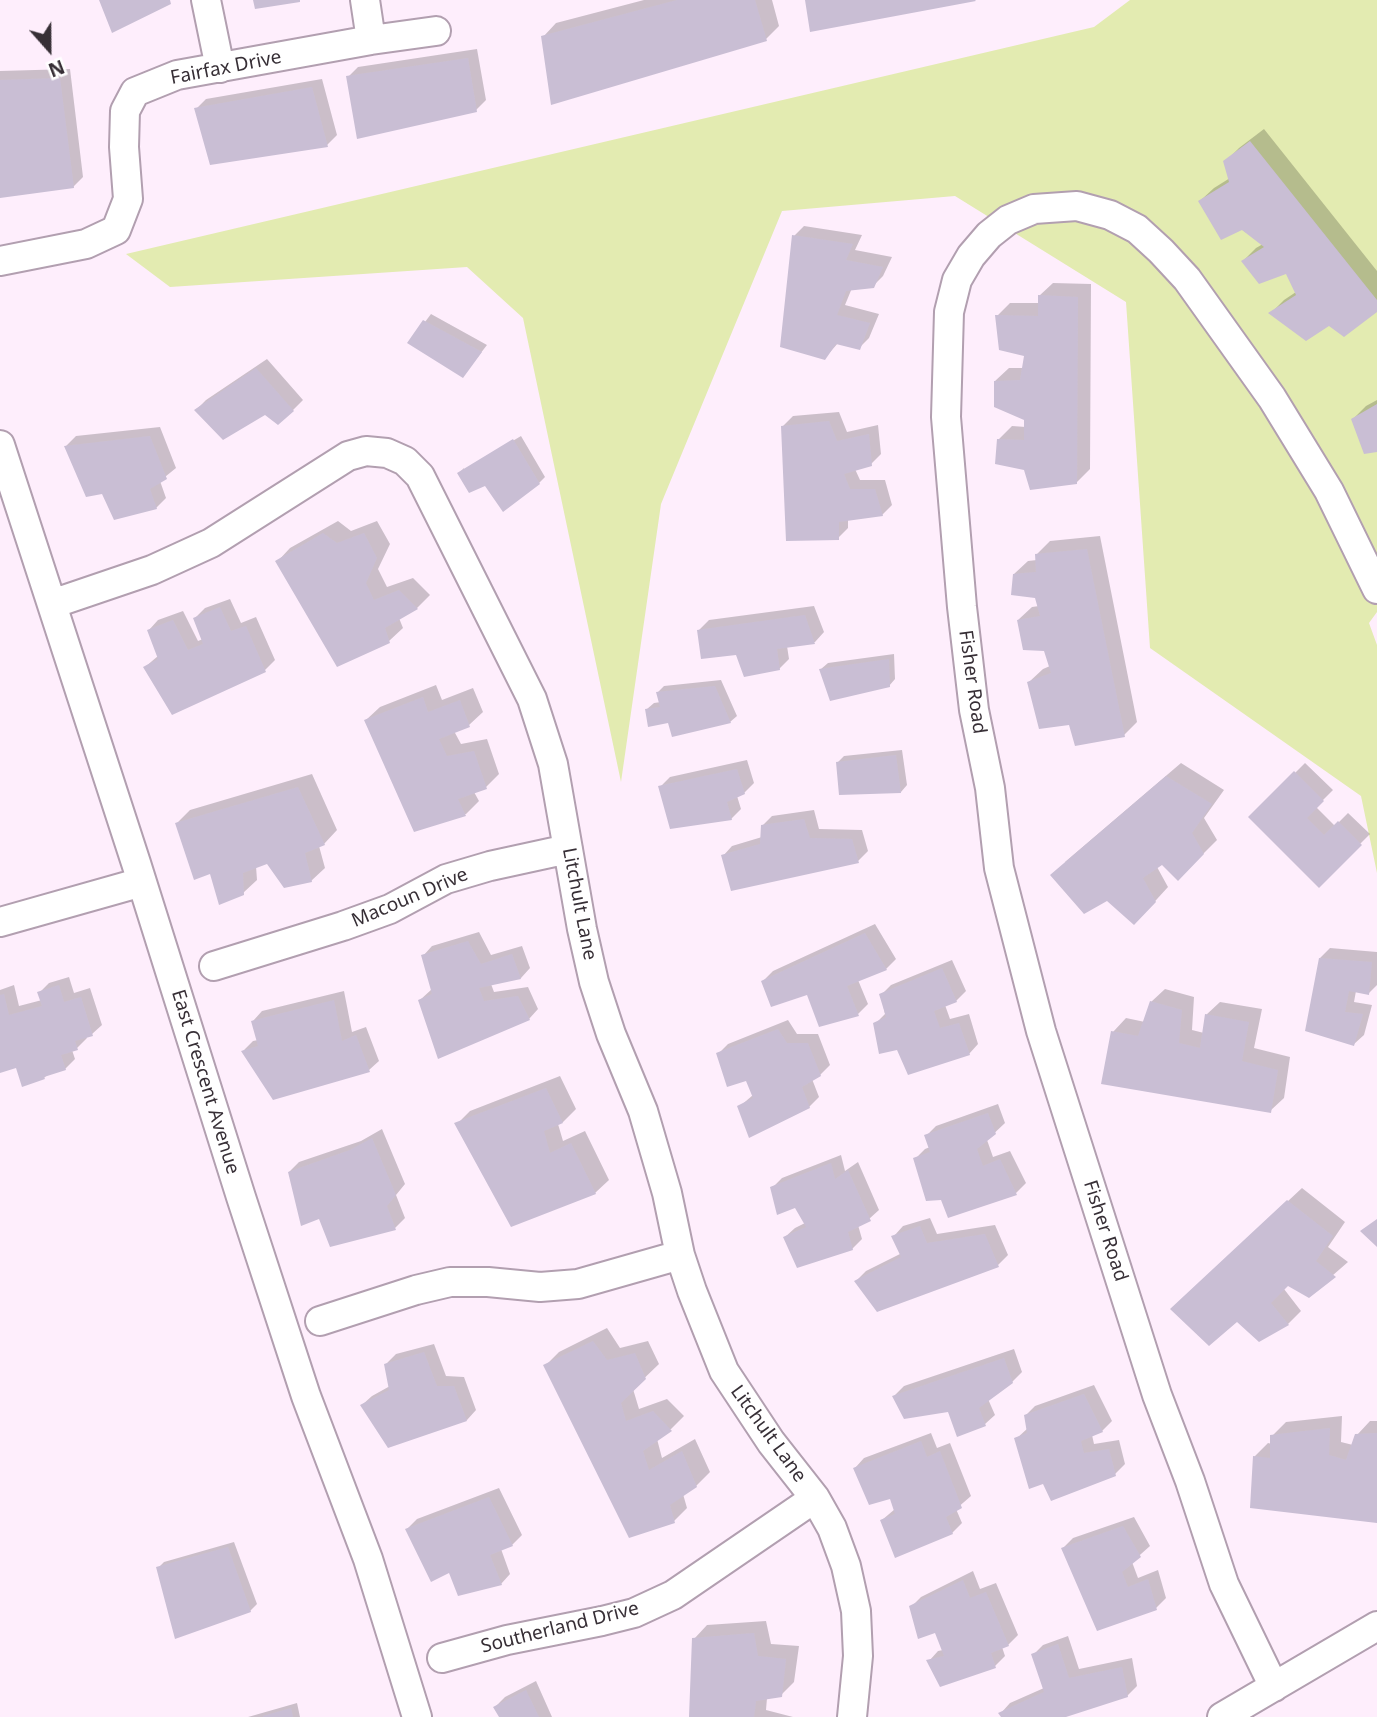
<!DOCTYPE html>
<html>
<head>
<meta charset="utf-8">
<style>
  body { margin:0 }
  #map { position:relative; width:1377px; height:1717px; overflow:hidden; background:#feeefc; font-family:"Noto Sans",sans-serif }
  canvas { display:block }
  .north { position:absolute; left:14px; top:14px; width:70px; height:70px; -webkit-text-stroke:5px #fff; paint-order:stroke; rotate:159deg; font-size:19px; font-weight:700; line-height:28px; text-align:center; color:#372f36 }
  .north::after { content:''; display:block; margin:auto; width:24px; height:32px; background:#372f36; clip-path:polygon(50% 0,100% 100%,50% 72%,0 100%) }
</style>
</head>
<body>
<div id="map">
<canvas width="1377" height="1717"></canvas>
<div class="north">N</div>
</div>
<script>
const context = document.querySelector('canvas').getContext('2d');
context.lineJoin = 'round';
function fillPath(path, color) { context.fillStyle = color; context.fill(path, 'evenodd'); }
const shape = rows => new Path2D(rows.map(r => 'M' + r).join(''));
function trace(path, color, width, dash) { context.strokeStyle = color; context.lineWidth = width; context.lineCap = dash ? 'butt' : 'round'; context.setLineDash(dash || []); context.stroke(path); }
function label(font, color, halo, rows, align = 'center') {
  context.font = font + ' "Noto Sans",sans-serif'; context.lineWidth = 5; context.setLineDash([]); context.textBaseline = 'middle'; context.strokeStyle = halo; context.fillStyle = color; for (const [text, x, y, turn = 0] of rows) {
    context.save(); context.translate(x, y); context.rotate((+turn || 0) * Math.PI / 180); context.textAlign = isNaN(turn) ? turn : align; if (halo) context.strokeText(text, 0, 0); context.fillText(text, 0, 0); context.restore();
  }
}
fillPath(shape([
  [1130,0,1377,0,1377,612,1369,623,1377,645,1377,873,1361,796,1150,648,1126,302,955,196,782,211,661,504,621,782,523,318,467,267,170,287,126,254,1094,27]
]), '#e3ebb1');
fillPath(shape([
  [644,0,772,0,779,26,766,39,543,37,556,23],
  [477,49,486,100,476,110,348,77,358,67],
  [70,69,83,177,73,187,0,189,0,71],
  [322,79,337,135,327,145,196,109,206,99],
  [1264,129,1377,271,1377,310,1329,324,1271,313,1284,300,1296,292,1287,272,1243,261,1256,248,1263,244,1200,201,1214,188,1230,178,1225,162,1239,148],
  [804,226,862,235,855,250,892,257,883,276,873,286,852,288,845,305,879,314,869,338,859,348,838,343,825,358,794,236],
  [1053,283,1091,284,1090,469,1077,482,1026,469,998,440,1012,426,1026,427,1026,419,995,381,1009,368,1024,368,1026,354,997,316,1010,303,1039,303,1039,296],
  [431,314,487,345,463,376,410,342],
  [267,359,303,400,293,410,196,410,206,400],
  [1377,400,1377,450,1353,419,1366,406],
  [839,412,847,432,878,425,881,454,871,464,855,469,860,480,885,480,892,505,882,515,848,519,848,528,838,538,783,426,793,416],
  [160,427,176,468,160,481,166,498,156,508,103,492,66,446,76,436],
  [521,436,545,477,539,483,459,473,464,468,464,470],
  [338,521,351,531,377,521,390,544,378,569,387,587,413,578,430,595,417,608,399,618,403,628,389,641,277,562,290,548],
  [1100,536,1137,722,1124,735,1070,724,1029,682,1043,669,1050,666,1045,649,1018,620,1032,607,1039,606,1036,596,1014,574,1028,561,1037,560,1037,554,1050,541],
  [230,599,241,623,256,617,275,660,265,670,145,667,158,656,149,630,158,620,183,611,198,641,203,639,195,618,205,608],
  [814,606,824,632,815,642,787,646,789,659,779,669,737,653,699,630,709,620],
  [894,654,895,679,889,686,821,669,828,663],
  [721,680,737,716,730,722,669,721,647,709,654,703,661,702,658,692,664,686],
  [436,685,442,700,473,688,483,712,469,725,454,731,461,744,487,739,499,774,486,787,474,792,479,801,466,814,415,830,366,720,380,707],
  [902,750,907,785,901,792,838,762,844,756],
  [747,760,754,783,744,793,737,796,741,809,731,819,660,787,670,777],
  [1181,763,1224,790,1204,818,1217,840,1178,879,1163,863,1157,867,1168,887,1147,910,1065,862],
  [1305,763,1333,790,1316,807,1335,826,1348,813,1370,834,1319,885,1251,817],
  [312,774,337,830,324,844,319,846,325,868,311,881,267,862,256,866,257,880,243,893,211,872,177,823,190,810],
  [814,810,819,829,862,830,868,851,858,861,723,856,732,846,762,837,762,826,772,816],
  [875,924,896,959,886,969,858,980,868,1004,858,1014,808,993,763,981,773,971],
  [479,932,491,955,522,946,530,968,521,978,491,984,494,992,528,987,538,1009,529,1019,420,1000,432,989,423,956,432,946],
  [1330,948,1377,952,1377,985,1369,993,1356,991,1354,1002,1372,1005,1364,1035,1354,1044,1320,958],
  [952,960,966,991,956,1001,945,1005,950,1019,969,1014,978,1044,969,1054,898,1049,875,1024,885,1014,881,995,891,985],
  [69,977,74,993,90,988,102,1025,92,1034,86,1036,87,1038,77,1048,72,1050,75,1059,65,1069,48,1074,44,1078,17,1066,0,1071,0,990,14,985,19,1006,42,1000,39,993,49,983],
  [1165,989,1194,997,1192,1030,1204,1033,1206,1015,1220,1002,1262,1009,1254,1048,1290,1057,1284,1098,1270,1111,1113,1032,1126,1018,1145,1022,1151,1002],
  [344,991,352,1032,366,1027,379,1061,369,1070,243,1051,253,1041,258,1040,253,1021,262,1011],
  [788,1020,797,1034,818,1034,830,1065,820,1075,812,1079,819,1097,809,1107,739,1107,753,1095,747,1079,718,1054,728,1044],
  [560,1076,576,1109,563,1122,558,1124,563,1141,585,1131,609,1180,595,1193,512,1225,457,1124,470,1111],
  [998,1104,1005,1123,987,1140,993,1157,1010,1151,1026,1183,1016,1193,949,1215,942,1198,915,1159,925,1149,930,1147,926,1136,936,1126],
  [382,1129,405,1184,396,1195,405,1218,395,1228,320,1217,289,1172,299,1162,361,1141],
  [841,1155,845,1171,858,1162,879,1210,869,1219,858,1225,862,1239,852,1249,785,1237,795,1228,805,1223,796,1206,772,1188,782,1178],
  [1302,1188,1345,1222,1328,1247,1348,1262,1309,1296,1288,1284,1284,1289,1301,1311,1288,1324,1260,1340,1237,1320,1186,1296],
  [930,1218,937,1234,995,1225,1008,1255,998,1265,856,1281,866,1271,902,1253,894,1236,903,1226],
  [607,1328,620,1348,648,1341,659,1364,633,1389,639,1409,667,1399,684,1416,671,1429,657,1439,662,1458,695,1439,710,1472,696,1486,683,1494,687,1508,674,1521,545,1366,559,1352],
  [434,1344,446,1376,464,1377,476,1410,467,1420,362,1405,372,1396,390,1386,386,1364,396,1354],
  [1014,1349,1022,1372,1012,1382,988,1399,995,1415,985,1424,949,1410,894,1396,904,1386],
  [1094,1385,1112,1421,1102,1431,1092,1435,1094,1444,1119,1440,1125,1464,1115,1474,1043,1482,1016,1439,1028,1428,1025,1416,1035,1406],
  [1342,1416,1341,1442,1353,1445,1357,1435,1370,1421,1377,1421,1377,1521,1254,1457,1268,1443,1272,1444,1272,1436,1286,1422],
  [931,1433,937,1448,950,1443,971,1496,956,1509,962,1523,952,1533,882,1520,895,1509,891,1497,855,1468,864,1458],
  [499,1488,522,1535,512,1545,501,1549,510,1574,501,1584,450,1571,407,1529,417,1519],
  [1134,1517,1150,1546,1132,1562,1138,1578,1158,1570,1166,1598,1156,1608,1063,1548,1073,1538],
  [234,1542,257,1604,250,1611,158,1568,164,1562],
  [973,1571,980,1589,996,1583,1018,1635,1008,1645,1002,1647,1005,1656,995,1666,941,1685,929,1661,938,1651,943,1650,936,1630,911,1607,921,1597],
  [766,1621,771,1644,799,1646,794,1682,781,1695,767,1698,766,1710,793,1717,691,1717,694,1639,707,1625],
  [1068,1636,1079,1669,1132,1658,1137,1686,1127,1696,1061,1717,1004,1717,1001,1713,1010,1703,1044,1688,1033,1655,1043,1645],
  [536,1681,552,1717,501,1717,495,1707,505,1697],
  [297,1703,300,1717,248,1717]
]), '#0003');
fillPath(shape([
  [99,0,170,0,171,4,112,33],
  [253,0,300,0,300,2,255,9],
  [677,0,755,0,767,41,551,105,541,36],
  [805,0,975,0,976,1,810,32],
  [468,58,477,112,357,139,346,76],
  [60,78,74,188,0,198,0,80],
  [312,87,328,147,210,165,194,108],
  [1250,141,1377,300,1377,312,1344,337,1329,326,1306,341,1268,313,1296,295,1286,274,1259,284,1241,261,1264,247,1242,230,1221,240,1198,201,1229,182,1223,161],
  [792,235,853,244,846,260,883,267,874,288,846,291,837,315,870,323,860,350,836,344,825,360,780,347],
  [1038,295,1078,297,1077,484,1030,490,1024,470,995,464,997,439,1024,440,1024,420,994,407,994,381,1020,380,1024,356,999,350,995,315,1038,316],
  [423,320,482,352,463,378,407,343],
  [256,368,294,411,278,425,265,415,223,440,194,410],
  [1377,404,1377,452,1364,454,1351,419],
  [829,421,837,441,869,434,872,466,844,474,850,489,875,489,883,516,839,522,839,540,786,541,781,426],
  [150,436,167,479,150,489,157,509,114,520,102,494,86,497,64,446],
  [513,439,540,484,503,512,485,486,469,493,457,473],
  [323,533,337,543,364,533,377,558,366,583,374,600,399,590,418,609,385,628,390,643,337,667,275,561],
  [1087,549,1125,737,1075,746,1069,725,1039,729,1027,682,1051,673,1044,651,1023,650,1017,620,1040,616,1035,598,1011,595,1013,574,1036,572,1035,554],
  [220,607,231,631,246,626,266,672,172,715,143,667,158,659,147,630,173,620,188,650,203,644,193,618],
  [805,615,815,644,777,649,780,670,744,677,736,655,701,659,697,630],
  [889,659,890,687,830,701,819,669],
  [715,686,731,723,672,737,668,723,648,727,645,709,660,707,656,692],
  [423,697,428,712,460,700,470,727,439,739,447,756,474,751,487,789,458,799,466,816,414,832,364,720],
  [896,755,901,793,839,795,836,762],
  [737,769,745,794,727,802,732,820,670,829,658,786],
  [1294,771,1324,801,1307,818,1324,835,1338,821,1362,845,1319,888,1248,817],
  [1166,776,1212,804,1192,833,1204,854,1178,881,1162,865,1143,878,1156,902,1134,925,1107,901,1084,914,1050,875],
  [298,787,325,845,305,853,312,882,284,888,267,864,243,873,244,895,219,905,210,874,194,880,175,823],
  [804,819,810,838,852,839,859,863,731,891,721,855,760,844,761,825],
  [865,933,887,970,847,986,859,1016,819,1027,807,995,771,1007,761,981],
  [468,941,481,964,512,954,521,979,479,988,484,1001,518,996,530,1020,438,1059,418,1000,432,994,421,955],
  [1319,958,1372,962,1369,995,1349,991,1345,1012,1363,1014,1354,1046,1305,1031],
  [942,968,957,1002,934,1011,940,1028,959,1023,970,1055,908,1075,897,1050,879,1054,873,1023,886,1017,879,994],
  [59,985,64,1002,81,997,93,1036,75,1041,78,1050,61,1055,66,1070,44,1077,45,1079,22,1087,16,1068,0,1073,0,995,4,994,9,1015,42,1006,37,992],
  [334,1000,342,1041,356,1035,370,1072,273,1100,241,1051,258,1046,251,1021],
  [1150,1001,1182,1010,1179,1043,1200,1048,1205,1014,1249,1022,1242,1061,1278,1070,1271,1113,1101,1084,1111,1031,1138,1036],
  [778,1029,787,1043,808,1043,821,1076,802,1087,810,1108,749,1138,737,1106,753,1098,746,1081,727,1087,716,1053],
  [546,1088,563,1123,544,1131,550,1153,571,1143,596,1194,511,1227,454,1123],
  [988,1113,996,1134,977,1149,983,1166,1000,1159,1017,1195,948,1218,941,1200,926,1201,913,1158,930,1152,924,1135],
  [372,1138,396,1195,387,1206,396,1230,330,1247,319,1219,301,1226,288,1172,350,1150],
  [831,1163,835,1179,848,1170,871,1221,848,1232,853,1250,797,1268,783,1237,806,1227,795,1208,777,1215,770,1187],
  [1287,1200,1333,1236,1316,1261,1336,1277,1309,1298,1288,1286,1271,1303,1289,1325,1259,1342,1237,1322,1209,1346,1170,1309],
  [1377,1219,1377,1247,1360,1231],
  [920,1226,927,1243,985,1234,999,1267,877,1312,854,1281,901,1257,891,1236],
  [593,1341,607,1360,635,1353,646,1379,621,1403,626,1421,653,1411,672,1431,643,1451,649,1470,682,1451,697,1487,670,1505,675,1523,629,1538,543,1365],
  [424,1352,437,1386,454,1386,467,1421,388,1448,360,1405,389,1390,384,1364],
  [1004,1358,1013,1383,979,1408,986,1426,957,1437,948,1412,904,1419,892,1396],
  [1084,1394,1103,1432,1081,1441,1084,1453,1109,1449,1116,1476,1051,1501,1043,1484,1029,1489,1014,1438,1027,1433,1024,1415],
  [1330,1428,1329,1455,1346,1460,1355,1434,1377,1433,1377,1523,1250,1508,1253,1456,1270,1458,1270,1435],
  [921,1441,927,1457,940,1451,962,1508,946,1517,953,1534,895,1558,880,1520,895,1514,890,1499,869,1505,853,1468],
  [489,1497,513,1546,490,1555,502,1585,458,1596,449,1573,431,1582,405,1529],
  [1123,1526,1141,1557,1122,1572,1128,1587,1148,1579,1157,1610,1097,1631,1061,1548],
  [228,1547,251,1612,175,1639,156,1567],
  [963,1580,970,1598,986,1592,1009,1646,991,1653,996,1668,940,1687,926,1660,944,1656,935,1633,918,1639,909,1606],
  [754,1633,758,1656,786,1659,782,1697,756,1701,754,1717,689,1717,692,1638],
  [1058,1644,1069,1678,1122,1667,1128,1697,1066,1717,1001,1717,998,1713,1044,1692,1031,1654],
  [526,1690,539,1717,499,1717,493,1707],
  [291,1708,293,1717,263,1717,263,1716]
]), '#c9bed4');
const minor = shape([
  [206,0,220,68],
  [365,0,371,40],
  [0,261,86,244,116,230,128,199,124,147,125,111,135,92,177,75,371,40,436,31],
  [0,445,136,863,241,1197,306,1396,368,1559,417,1717],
  [52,604,152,570,211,543,348,456,366,451,387,453,405,461,420,476,532,699,553,764,582,929,594,982,611,1034,643,1111,667,1193,680,1255,692,1291,724,1371,771,1442,815,1498,832,1528,846,1566,856,1611,858,1656,852,1717],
  [0,922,142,882],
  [214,966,343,926,390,909,446,879,490,866,568,849],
  [320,1321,416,1290,450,1282,488,1282,540,1287,578,1284,680,1255],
  [442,1658,507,1640,602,1621,634,1613,673,1595,815,1498],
  [1274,1687,1224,1584,1190,1481,1157,1395,1041,1031,999,868,990,788,974,710,962,607,946,417,949,312,957,280,971,256,989,235,1008,220,1034,209,1077,206,1110,215,1137,229,1161,251,1187,279,1272,398,1329,491,1377,589],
  [1222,1717,1377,1626]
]);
trace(minor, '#b29fb0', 32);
trace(minor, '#fff', 28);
label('19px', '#372f36', '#fff', [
  ["Fairfax Drive",226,68,-11],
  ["Fisher Road",972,682,82],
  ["Macoun Drive",410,898,-23],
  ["Litchult Lane",579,904,79],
  ["East Crescent Avenue",205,1082,73],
  ["Fisher Road",1105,1231,72],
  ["Litchult Lane",768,1434,54],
  ["Southerland Drive",560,1628,-14]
]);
</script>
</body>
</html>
